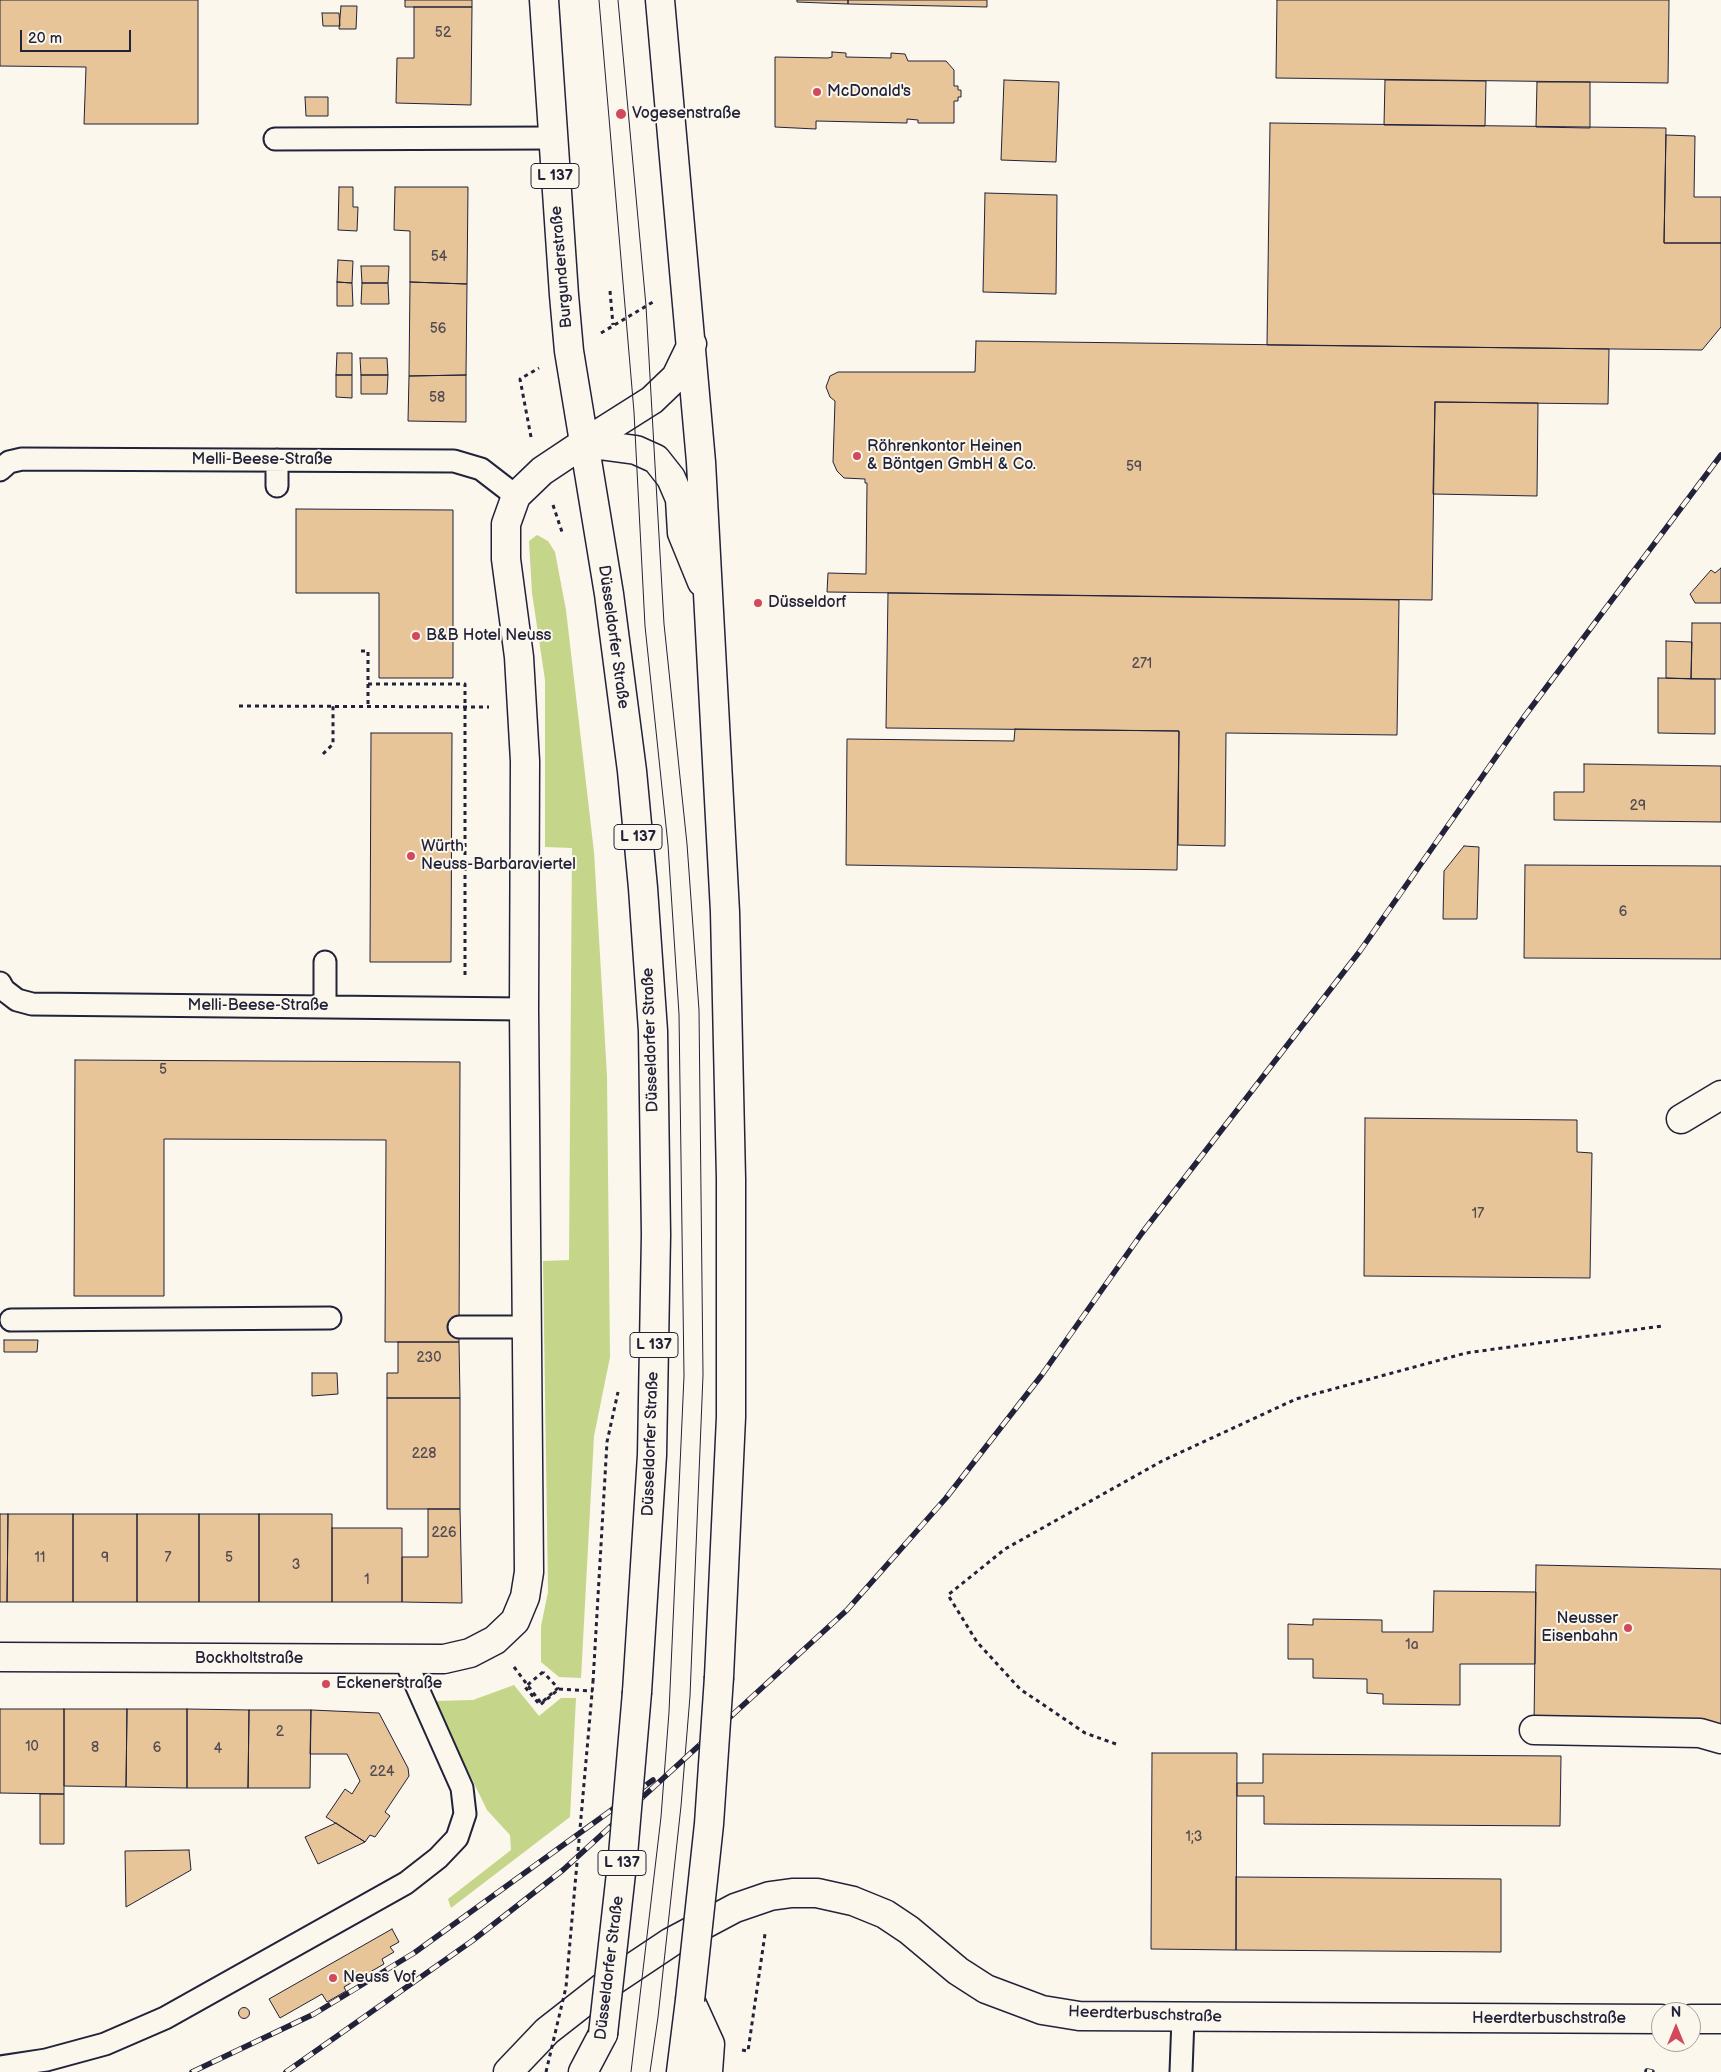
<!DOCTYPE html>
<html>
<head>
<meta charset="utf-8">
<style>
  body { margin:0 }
  #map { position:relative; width:1721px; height:2072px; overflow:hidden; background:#fbf7ec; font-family:"Balsamiq Sans",sans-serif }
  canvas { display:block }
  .north { position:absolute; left:1651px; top:2002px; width:50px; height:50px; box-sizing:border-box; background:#fbf7ec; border:1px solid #a4a2a5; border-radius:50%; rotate:0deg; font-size:14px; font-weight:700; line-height:20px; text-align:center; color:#22223b }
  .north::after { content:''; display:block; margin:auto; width:18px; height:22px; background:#d1495b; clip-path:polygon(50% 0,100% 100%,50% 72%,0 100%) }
  .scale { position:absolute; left:20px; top:30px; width:111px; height:22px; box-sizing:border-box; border:2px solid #22223b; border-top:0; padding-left:6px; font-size:15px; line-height:18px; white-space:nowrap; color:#22223b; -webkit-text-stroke:4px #fbf7ec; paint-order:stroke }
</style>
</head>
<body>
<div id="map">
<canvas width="1721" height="2072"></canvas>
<div class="north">N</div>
<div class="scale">20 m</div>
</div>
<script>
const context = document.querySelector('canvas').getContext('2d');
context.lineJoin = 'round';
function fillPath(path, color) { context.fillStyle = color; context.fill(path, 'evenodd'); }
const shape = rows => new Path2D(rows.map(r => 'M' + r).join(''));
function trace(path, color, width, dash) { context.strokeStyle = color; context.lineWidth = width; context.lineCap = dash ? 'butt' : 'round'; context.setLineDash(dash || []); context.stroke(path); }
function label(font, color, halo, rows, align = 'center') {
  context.font = font + ' "Balsamiq Sans",sans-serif'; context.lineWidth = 4; context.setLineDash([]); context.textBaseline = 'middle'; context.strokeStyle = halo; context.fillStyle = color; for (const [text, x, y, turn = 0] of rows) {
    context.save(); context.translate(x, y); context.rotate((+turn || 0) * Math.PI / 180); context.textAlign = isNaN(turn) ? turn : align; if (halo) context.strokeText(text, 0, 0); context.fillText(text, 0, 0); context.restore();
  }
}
fillPath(shape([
  [537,535,548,541,555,552,566,610,594,852,607,1076,610,1357,594,1436,581,1678,559,1677,541,1662,541,1626,548,1592,543,1261,569,1260,572,848,545,847,545,680,532,593,529,541],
  [514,1685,539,1716,561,1698,576,1698,570,1817,451,1908,448,1899,511,1850,510,1835,487,1810,434,1701,473,1700]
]), '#c5d58a');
const building = shape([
  [0,0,198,0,198,124,84,124,86,67,0,66,0,0],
  [405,0,472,0,472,7,405,7,405,0],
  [797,0,848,0,848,4,797,2,797,0],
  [848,0,987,0,987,7,848,4,848,0],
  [1277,0,1669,0,1668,83,1276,78,1277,0],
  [341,6,357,6,356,29,339,29,341,6],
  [414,7,472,7,471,105,396,103,397,58,414,58,414,7],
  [322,13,339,13,340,26,323,26,322,13],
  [832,52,846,53,846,57,891,58,891,53,905,54,908,61,946,61,954,70,954,86,958,86,958,90,961,90,961,97,958,97,958,101,954,101,954,123,918,123,918,120,907,119,907,123,816,121,816,129,775,127,775,57,828,58,832,57,832,52],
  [1004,80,1059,82,1056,162,1001,160,1004,80],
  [1385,80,1486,81,1485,126,1384,125,1385,80],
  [1537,82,1590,82,1590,128,1536,127,1537,82],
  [305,97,328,97,328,116,306,116,305,97],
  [1270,123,1666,128,1664,243,1721,243,1721,327,1702,350,1267,345,1270,123],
  [1666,135,1695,136,1694,197,1721,197,1721,243,1664,243,1666,135],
  [339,187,353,187,353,207,358,207,357,231,338,230,339,187],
  [395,187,468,187,467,284,410,282,410,231,394,230,395,187],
  [985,193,1057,195,1056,294,983,292,985,193],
  [338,260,353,261,352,283,337,282,338,260],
  [361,266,389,266,388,283,362,283,361,266],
  [337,282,352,283,353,306,337,306,337,282],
  [410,282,467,284,466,375,409,376,410,282],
  [362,283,388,283,389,304,361,304,362,283],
  [976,341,1609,349,1608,404,1435,402,1432,600,827,592,828,573,866,574,867,483,865,483,865,479,844,478,837,471,833,462,835,401,830,397,826,387,830,376,838,372,975,372,976,341],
  [337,353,352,353,352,375,336,375,337,353],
  [360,358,387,358,388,375,361,375,360,358],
  [336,375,352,375,352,398,336,397,336,375],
  [361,375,388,375,387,394,361,394,361,375],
  [466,375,466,422,408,421,409,376,466,375],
  [1435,402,1538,403,1537,496,1433,494,1435,402],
  [296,509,453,510,453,678,379,678,379,593,296,593,296,509],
  [1721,568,1721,603,1695,603,1690,594,1711,570,1715,573,1721,568],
  [888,593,1399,600,1397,735,1226,733,1225,846,1178,845,1179,731,886,728,888,593],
  [1692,623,1721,623,1721,679,1691,679,1692,623],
  [1666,641,1692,642,1691,679,1666,678,1666,641],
  [1658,678,1715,679,1715,734,1658,733,1658,678],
  [1015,729,1179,731,1177,870,846,865,847,739,1014,741,1015,729],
  [371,733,452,733,451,962,370,962,371,733],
  [1584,764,1721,766,1721,822,1554,820,1554,792,1584,792,1584,764],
  [1464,846,1479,847,1477,919,1443,919,1444,871,1464,846],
  [1525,865,1721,866,1721,959,1524,958,1525,865],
  [75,1060,460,1062,459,1342,385,1342,386,1140,164,1139,164,1296,74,1296,75,1060],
  [1365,1118,1577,1120,1577,1152,1592,1153,1590,1278,1364,1276,1365,1118],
  [4,1340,38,1340,37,1352,4,1352,4,1340],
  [398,1342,459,1342,460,1398,387,1398,387,1373,398,1373,398,1342],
  [312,1373,337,1373,338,1394,312,1396,312,1373],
  [387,1398,460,1398,460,1509,387,1509,387,1398],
  [428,1509,460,1509,462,1603,402,1602,402,1557,428,1557,428,1509],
  [0,1514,8,1514,7,1602,0,1602,0,1514],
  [8,1514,73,1514,73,1602,7,1602,8,1514],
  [73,1514,137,1514,137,1602,73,1602,73,1514],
  [137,1514,199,1514,199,1602,137,1602,137,1514],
  [199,1514,259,1514,259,1602,199,1602,199,1514],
  [259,1514,332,1514,332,1602,259,1602,259,1514],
  [332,1528,402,1528,402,1602,332,1602,332,1528],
  [1536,1565,1721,1569,1721,1731,1534,1725,1536,1565],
  [1434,1591,1536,1592,1535,1664,1460,1664,1460,1705,1383,1704,1383,1694,1367,1693,1367,1679,1313,1678,1313,1659,1288,1659,1288,1624,1313,1625,1313,1619,1382,1620,1382,1632,1433,1632,1434,1591],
  [0,1709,64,1709,64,1794,0,1793,0,1709],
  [64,1709,127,1709,126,1787,64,1786,64,1709],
  [127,1709,187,1709,187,1788,126,1787,127,1709],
  [187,1709,249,1710,248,1788,187,1788,187,1709],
  [249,1710,311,1710,310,1788,248,1788,249,1710],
  [311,1710,379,1713,408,1768,409,1776,385,1812,390,1816,375,1837,370,1835,365,1842,326,1817,345,1789,352,1794,360,1781,347,1754,310,1754,311,1710],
  [1152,1753,1237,1753,1236,1950,1151,1949,1152,1753],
  [1263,1754,1561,1756,1560,1826,1264,1824,1264,1796,1237,1796,1237,1783,1263,1783,1263,1754],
  [40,1794,64,1794,64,1844,40,1844,40,1794],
  [336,1823,365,1842,318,1864,305,1837,336,1823],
  [189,1850,191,1870,126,1907,125,1851,189,1850],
  [1236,1877,1501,1879,1501,1952,1236,1950,1236,1877],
  [392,1929,399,1942,390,1947,394,1952,382,1959,384,1964,344,1987,346,1991,327,2002,322,1994,280,2018,269,1999,392,1929],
  '238.5 2013a5.5 5.5 0 1 1 11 0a5.5 5.5 0 1 1-11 0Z'
]);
fillPath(building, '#e7c599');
trace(building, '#22223b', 1);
const service = shape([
  [275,139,552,138],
  [277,460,277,486],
  [0,470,9,462,22,459,454,461,481,469,516,496],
  [325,962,325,1006],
  [0,983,4,990,17,1000,32,1004,524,1009],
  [11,1320,330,1318],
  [459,1327,527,1327],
  [0,2067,46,2060,105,2044,165,2018,406,1883,438,1858,457,1838,465,1814,462,1788,405,1660],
  [1181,2072,1183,2018]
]);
const minor = shape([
  [1681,1119,1721,1095],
  [0,1657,444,1659,470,1653,495,1640,515,1621,525,1597,529,1572,524,1009,525,761,519,657,506,559,506,524,516,496,542,471,584,443],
  [1534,1730,1700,1733,1721,1739],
  [1691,2019,1721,2019],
  [508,2072,547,2031,602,1988,671,1942,735,1908,770,1896,792,1893,817,1893,853,1901,885,1914,909,1930,958,1971,986,1989,1042,2010,1079,2016,1661,2019]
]);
const primary = shape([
  [544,0,564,295,569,351,609,594,632,771,643,888,653,1031,656,1235,652,1455,637,1692],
  [660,0,701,462,725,912,731,1179,731,1417,719,1677],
  [584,443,636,450,656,459,671,478,680,499,682,533,702,582],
  [584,443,652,400,676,377,692,344],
  [690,2000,710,2044,708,2072],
  [583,2072,603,2034],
  [681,2072,690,2000]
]);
trace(service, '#22223b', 25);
trace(minor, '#22223b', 31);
trace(primary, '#22223b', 31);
trace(shape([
  [610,291,613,325],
  [601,333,653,302],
  [531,437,520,379,539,368],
  [553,505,563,535],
  [361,651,368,651,368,707],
  [368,684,465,684,465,979],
  [239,706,489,707],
  [323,754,333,744,333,706],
  [514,1667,541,1703,558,1688,543,1672],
  [593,1682,607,1442,618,1392],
  [559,1689,593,1691],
  [1116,1744,1085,1733,1020,1689,977,1642,948,1595,1005,1549,1162,1461,1296,1399,1466,1353,1662,1326],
  [742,2050,748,2051,765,1934]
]), '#22223b', 3, [4, 4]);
trace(service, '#fbf7ec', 21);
trace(minor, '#fbf7ec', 28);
trace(primary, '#fbf7ec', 28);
trace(shape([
  [599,0,634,412,645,626,668,845,679,1014,684,1376,669,1712,661,1817,631,2072],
  [618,0,646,306,664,624,687,844,699,1010,703,1375,690,1696,681,1806,658,2017,650,2072]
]), '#22223b', 1);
const rail = shape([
  [1647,2071,1652,2072],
  [192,2072,314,2014,414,1953,653,1780],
  [286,2072,472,1941,563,1870,847,1610,946,1498,1041,1376,1142,1233,1360,951,1524,717,1721,455]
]);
trace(rail, '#22223b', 5.5);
trace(rail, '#fbf7ec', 4, [11]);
const primaryBridge = shape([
  [690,2000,709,1824,719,1677],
  [603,2034,623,1855,637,1692]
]);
trace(primaryBridge, '#22223b', 31, []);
trace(shape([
  [543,1672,525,1687,540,1705,559,1689],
  [546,2072,566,1987,593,1682]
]), '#22223b', 3, [4, 4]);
trace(primaryBridge, '#fbf7ec', 28);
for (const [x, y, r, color] of [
  [817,92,5,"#d1495b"],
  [621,114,6,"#d1495b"],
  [857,456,5,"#d1495b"],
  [758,603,5,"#d1495b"],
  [416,636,5,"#d1495b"],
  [411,856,5,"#d1495b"],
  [1628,1628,5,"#d1495b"],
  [326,1684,5,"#d1495b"],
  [333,1978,5,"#d1495b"]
]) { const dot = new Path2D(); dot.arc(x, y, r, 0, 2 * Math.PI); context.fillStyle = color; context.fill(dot); trace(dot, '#fbf7ec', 2); }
label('14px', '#534b52', null, [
  ["52",443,33],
  ["54",439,257],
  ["56",438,329],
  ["58",437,398],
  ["59",1134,467],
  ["271",1142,664],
  ["29",1638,806],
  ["6",1623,912],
  ["5",163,1070],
  ["17",1478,1214],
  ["230",429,1358],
  ["228",424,1454],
  ["226",444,1533],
  ["11",40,1558],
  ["9",105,1558],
  ["7",168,1558],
  ["5",229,1558],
  ["3",296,1565],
  ["1",367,1580],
  ["1a",1412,1645],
  ["2",280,1732],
  ["10",32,1747],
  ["8",95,1748],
  ["6",157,1748],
  ["4",218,1749],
  ["224",382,1772],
  ["1;3",1194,1837]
]);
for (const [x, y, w] of [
  [555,176,48],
  [638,837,48],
  [654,1345,48],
  [622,1863,48]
]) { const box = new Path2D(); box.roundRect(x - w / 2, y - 12.5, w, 25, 4); context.fillStyle = '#fbf7ec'; context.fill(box); trace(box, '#22223b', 1); }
label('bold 15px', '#22223b', null, [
  ["L 137",555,176],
  ["L 137",638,837],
  ["L 137",654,1345],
  ["L 137",622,1863]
]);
label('16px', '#22223b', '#fbf7ec', [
  ["McDonald's",827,92],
  ["Vogesenstraße",632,114],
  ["Röhrenkontor Heinen",867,447],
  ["& Böntgen GmbH & Co.",867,465],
  ["Düsseldorf",768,603],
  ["B&B Hotel Neuss",426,636],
  ["Würth",421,847],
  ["Neuss-Barbaraviertel",421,865],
  ["Neusser",1618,1619,"right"],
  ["Eisenbahn",1618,1637,"right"],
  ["Eckenerstraße",336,1684],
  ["Neuss Vof",343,1978]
], 'left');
label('16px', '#22223b', '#fbf7ec', [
  ["Burgunderstraße",562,267,-95],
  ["Melli-Beese-Straße",262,460],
  ["Düsseldorfer Straße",613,637,82],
  ["Melli-Beese-Straße",258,1006],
  ["Düsseldorfer Straße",651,1040,-92],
  ["Düsseldorfer Straße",651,1444,-88],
  ["Bockholtstraße",249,1659],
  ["Düsseldorfer Straße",610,1968,-83],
  ["Heerdterbuschstraße",1145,2015,2],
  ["Heerdterbuschstraße",1549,2019]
]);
</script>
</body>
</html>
